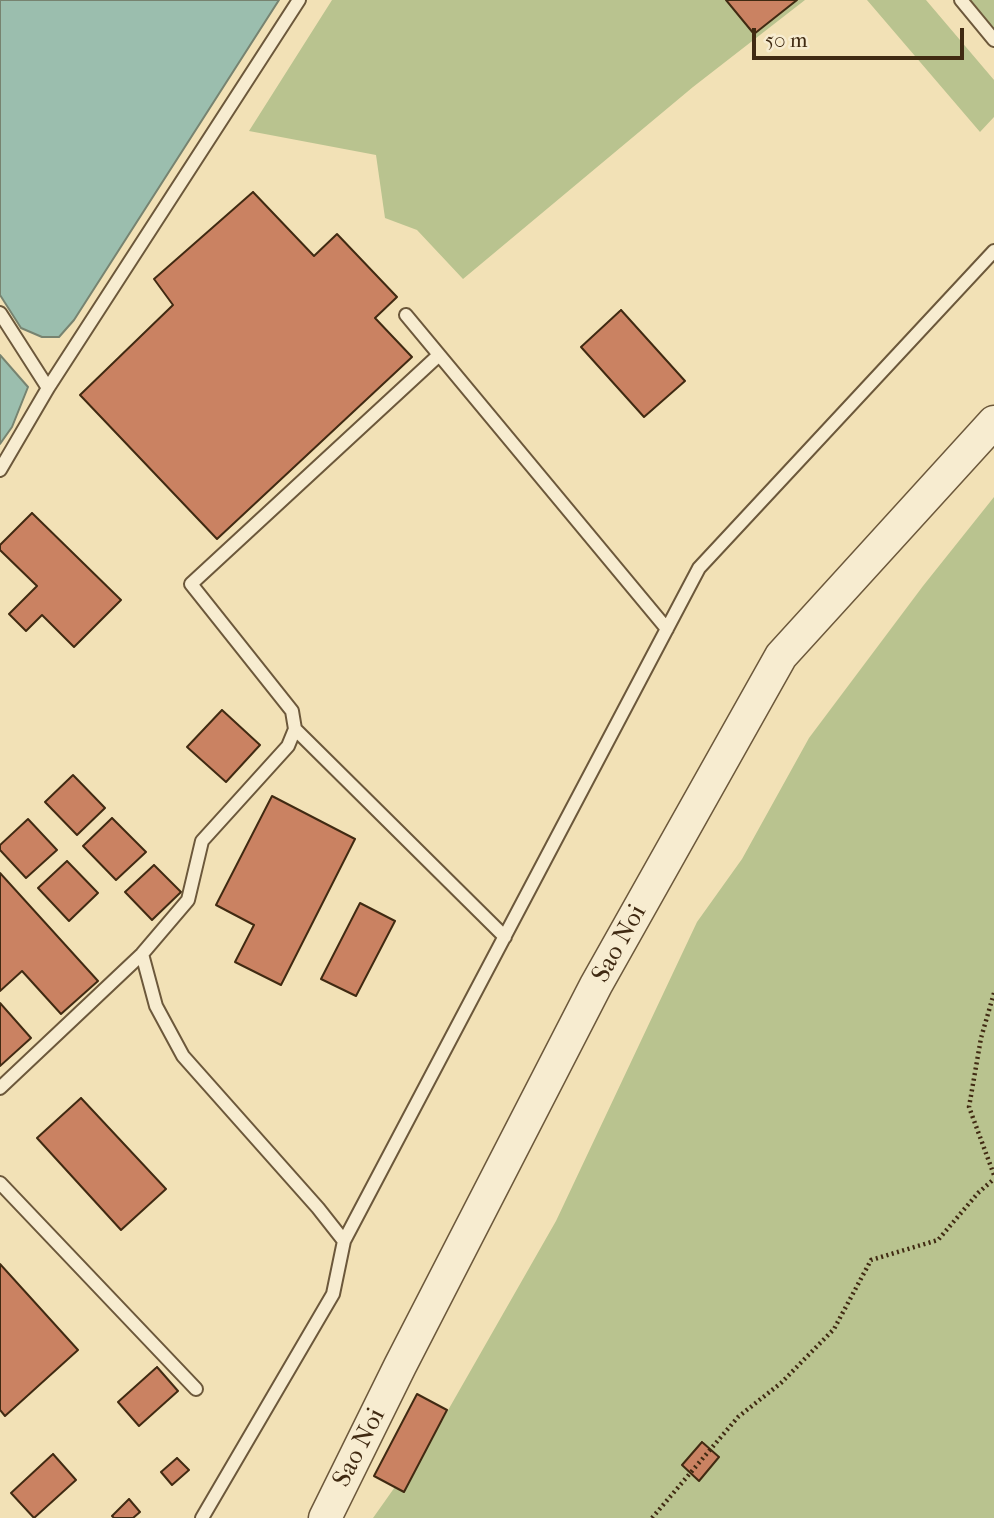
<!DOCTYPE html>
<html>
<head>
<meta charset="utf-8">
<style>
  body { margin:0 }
  #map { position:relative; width:994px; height:1518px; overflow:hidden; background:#f2e1b6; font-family:"IM FELL French Canon",serif }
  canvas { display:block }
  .scale { position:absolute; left:752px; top:28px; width:212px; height:32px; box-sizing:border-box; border:4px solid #402a12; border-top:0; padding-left:9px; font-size:21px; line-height:24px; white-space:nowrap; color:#402a12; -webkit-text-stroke:5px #f7ecd0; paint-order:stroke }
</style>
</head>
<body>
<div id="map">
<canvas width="994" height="1518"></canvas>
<div class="scale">50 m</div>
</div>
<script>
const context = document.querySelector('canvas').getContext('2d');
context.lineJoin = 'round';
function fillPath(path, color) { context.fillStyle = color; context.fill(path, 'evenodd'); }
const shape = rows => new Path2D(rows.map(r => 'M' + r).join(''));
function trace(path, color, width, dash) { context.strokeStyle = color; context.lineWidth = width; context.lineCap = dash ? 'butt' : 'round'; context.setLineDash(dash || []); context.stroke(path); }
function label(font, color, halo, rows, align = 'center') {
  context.font = font + ' "IM FELL French Canon",serif'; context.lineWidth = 6; context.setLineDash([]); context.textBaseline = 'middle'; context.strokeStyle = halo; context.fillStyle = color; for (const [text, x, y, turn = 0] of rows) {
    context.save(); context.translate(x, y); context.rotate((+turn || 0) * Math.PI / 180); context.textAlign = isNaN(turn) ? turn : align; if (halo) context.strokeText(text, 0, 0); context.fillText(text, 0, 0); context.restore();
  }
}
fillPath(shape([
  [332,0,805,0,693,87,463,279,417,230,385,218,376,155,249,131],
  [867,0,926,0,994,80,994,117,980,132],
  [959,0,994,0,994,42],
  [994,497,994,1518,373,1518,443,1419,556,1221,697,922,742,859,809,738,923,586],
  [702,1442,719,1457,699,1480,682,1465]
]), '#b9c38f');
const water = shape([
  [0,0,279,0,74,320,59,337,42,337,21,328,0,295,0,0],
  [0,355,28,387,12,427,0,444,0,355]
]);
fillPath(water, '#9bbeae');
trace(water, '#778370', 2);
const building = shape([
  [726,0,797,0,754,34,726,0],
  [253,192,314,256,337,234,397,297,375,318,412,357,217,539,80,395,173,305,154,279,253,192],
  [621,310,685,381,644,417,581,347,621,310],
  [32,513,121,600,74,647,42,615,26,631,9,614,37,586,0,550,0,545,32,513],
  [222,710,260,745,226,782,187,747,222,710],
  [73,775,105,808,77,835,45,802,73,775],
  [272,796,355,839,281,985,235,962,254,925,216,905,272,796],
  [112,818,146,852,116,880,83,846,112,818],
  [28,819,57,850,26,878,0,850,0,845,28,819],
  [67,861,98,893,69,921,38,888,67,861],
  [154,865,181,892,152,920,125,892,154,865],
  [0,873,98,981,61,1014,22,971,0,991,0,873],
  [360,903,395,921,356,996,321,979,360,903],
  [0,1003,31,1038,0,1066,0,1003],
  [81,1098,166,1189,121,1230,37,1138,81,1098],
  [0,1264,78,1350,5,1416,0,1410,0,1264],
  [157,1367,178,1391,139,1426,118,1402,157,1367],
  [417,1394,447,1410,404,1492,374,1476,417,1394],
  [702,1442,719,1457,699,1481,682,1465,702,1442],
  [53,1454,76,1480,34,1518,11,1493,53,1454],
  [177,1458,189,1470,172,1485,161,1472,177,1458],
  [129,1499,140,1512,133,1518,114,1518,112,1516,129,1499]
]);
fillPath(building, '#ca8262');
trace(building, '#402a12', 2);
const service = shape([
  [961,0,994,40],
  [0,313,48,388],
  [406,315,667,629],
  [0,470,48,388,299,0],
  [295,729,505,937],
  [142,954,156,1006,183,1056,318,1208,344,1241,333,1294,202,1518],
  [0,1088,142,954,188,900,202,841,288,746,295,729,292,711,191,584,439,355],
  [0,1183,196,1389],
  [344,1241,699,568,994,251]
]);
const tertiary = shape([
  [325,1518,400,1366,596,985,781,656,994,422]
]);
trace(service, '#6c583b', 16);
trace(tertiary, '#6c583b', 35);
trace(shape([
  [994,993,981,1038,969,1107,994,1175],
  [652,1518,738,1417,781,1383,834,1329,871,1260,938,1240,978,1193,994,1179]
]), '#402a12', 4.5, [2, 3.5]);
trace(service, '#f7ecd0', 12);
trace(tertiary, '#f7ecd0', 32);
label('26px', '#402a12', '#f7ecd0', [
  ["Sao Noi",620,944,-61],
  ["Sao Noi",360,1448,-63]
]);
</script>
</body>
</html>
